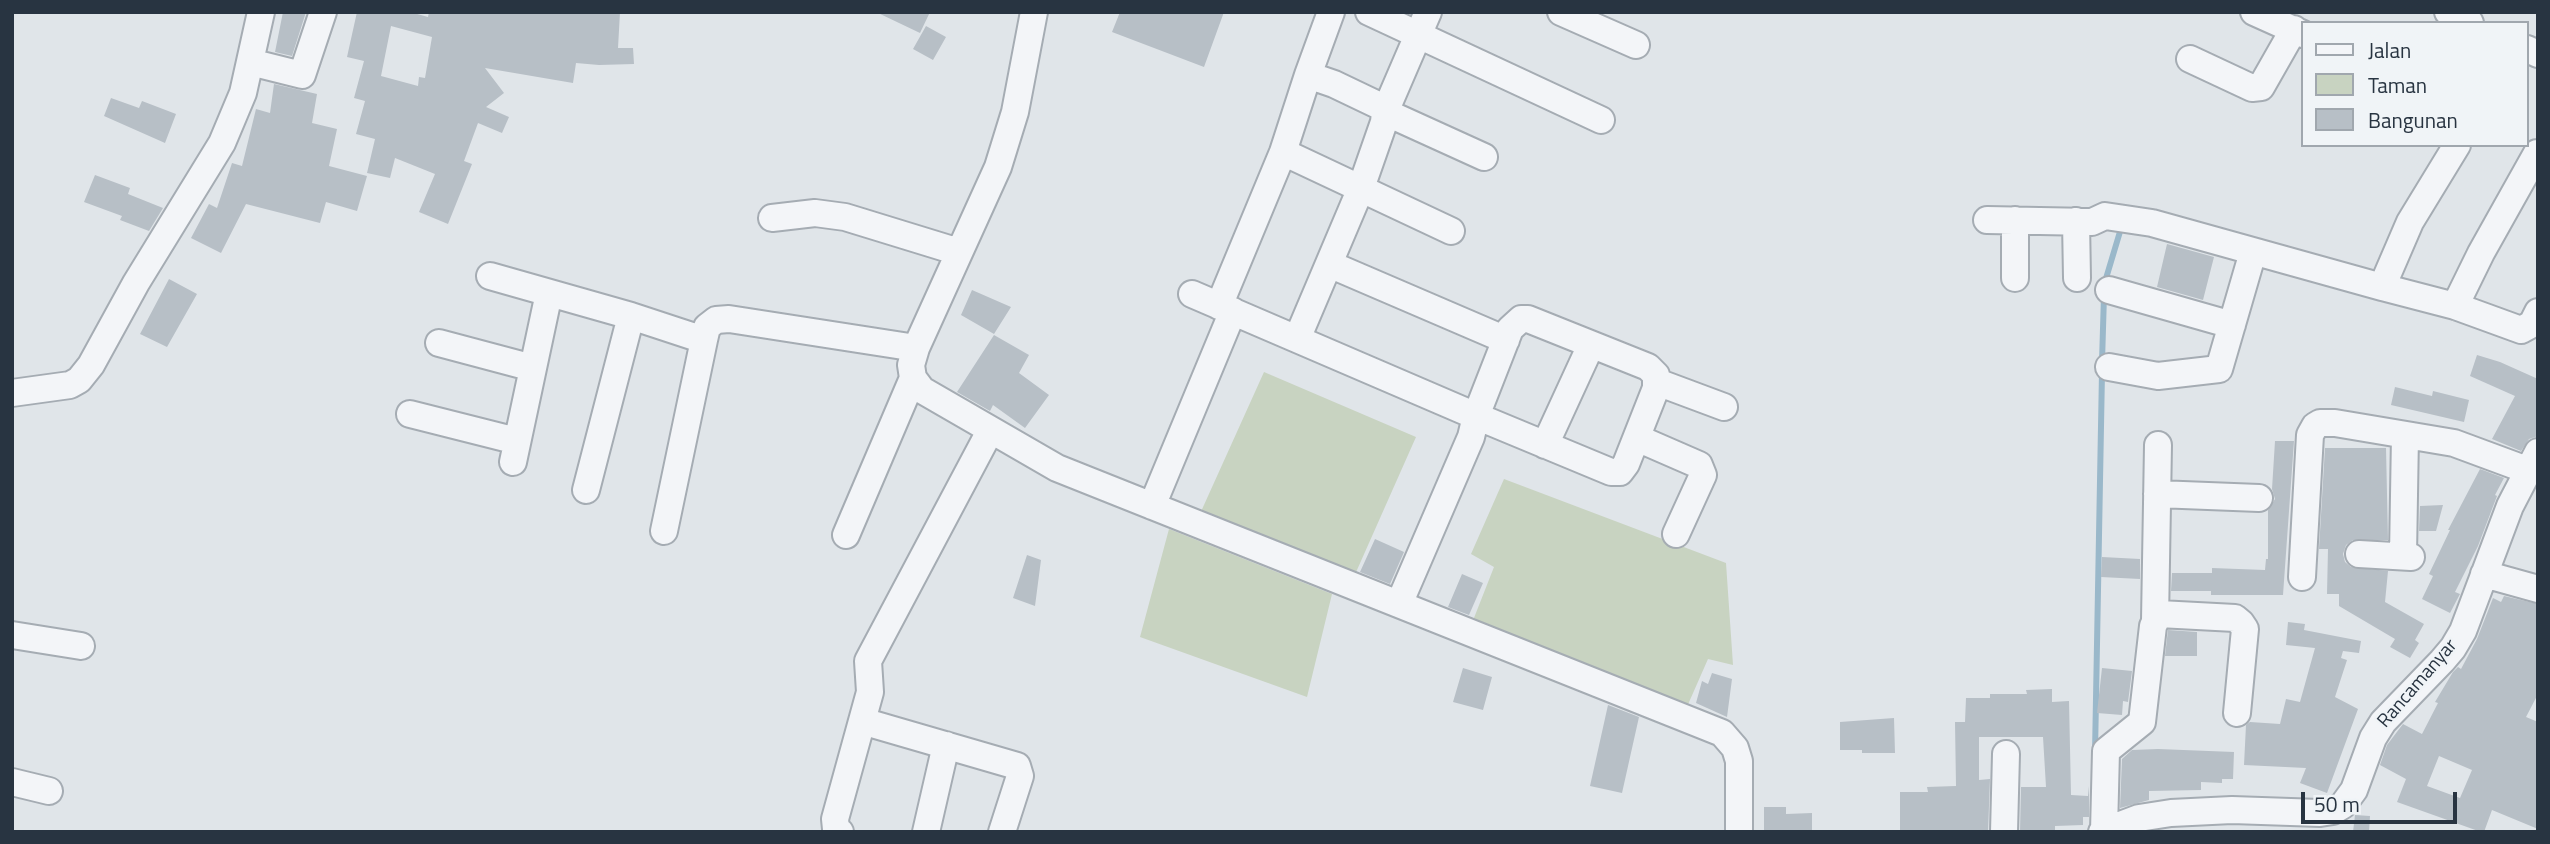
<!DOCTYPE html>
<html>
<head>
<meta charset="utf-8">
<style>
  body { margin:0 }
  #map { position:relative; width:2550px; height:844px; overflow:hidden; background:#e0e5e9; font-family:"Titillium Web",sans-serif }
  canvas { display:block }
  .frame { position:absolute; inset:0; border:14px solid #283441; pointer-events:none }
  .legend { position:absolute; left:2301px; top:21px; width:228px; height:126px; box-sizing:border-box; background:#f0f4f7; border:2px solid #a0a7ae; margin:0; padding:9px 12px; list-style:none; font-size:21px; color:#283441 }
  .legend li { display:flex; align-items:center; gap:14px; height:35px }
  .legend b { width:35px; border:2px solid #a0a7ae }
  .scale { position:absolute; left:2301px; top:792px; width:156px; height:32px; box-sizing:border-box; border:4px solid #283441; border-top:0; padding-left:9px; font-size:21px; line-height:24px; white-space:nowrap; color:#283441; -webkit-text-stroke:5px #f0f4f7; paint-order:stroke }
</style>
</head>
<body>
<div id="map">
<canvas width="2550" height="844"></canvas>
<div class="frame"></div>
<ul class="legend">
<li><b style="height:9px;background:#f3f5f8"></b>Jalan</li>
<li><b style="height:19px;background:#c8d3c1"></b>Taman</li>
<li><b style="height:19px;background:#b7bfc6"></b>Bangunan</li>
</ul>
<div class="scale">50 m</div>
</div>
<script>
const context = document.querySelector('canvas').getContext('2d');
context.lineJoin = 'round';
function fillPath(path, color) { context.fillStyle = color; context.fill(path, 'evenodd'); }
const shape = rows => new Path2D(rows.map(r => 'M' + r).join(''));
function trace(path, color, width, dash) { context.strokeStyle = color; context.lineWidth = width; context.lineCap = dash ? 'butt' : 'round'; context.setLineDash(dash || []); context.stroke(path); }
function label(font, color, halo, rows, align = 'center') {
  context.font = font + ' "Titillium Web",sans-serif'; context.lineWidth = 5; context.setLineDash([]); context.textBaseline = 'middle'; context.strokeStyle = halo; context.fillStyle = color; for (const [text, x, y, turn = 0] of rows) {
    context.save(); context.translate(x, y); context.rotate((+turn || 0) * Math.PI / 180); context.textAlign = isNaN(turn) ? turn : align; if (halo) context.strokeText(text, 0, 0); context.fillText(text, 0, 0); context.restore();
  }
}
fillPath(shape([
  [1264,372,1416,437,1353,579,1199,516],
  [1504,479,1726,563,1733,665,1708,659,1686,709,1472,623,1494,567,1471,554],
  [1169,529,1332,594,1307,697,1140,637]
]), '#c8d3c1');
trace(shape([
  [2104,285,2122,225],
  [2102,362,2104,295],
  [2095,753,2102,372]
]), '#9ab8ca', 6);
fillPath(shape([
  [283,12,306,12,292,56,275,52],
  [357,12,410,12,428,17,429,12,620,12,618,48,633,48,634,64,599,65,576,63,573,83,485,68,504,93,486,107,509,117,502,133,478,123,464,161,472,164,448,224,419,212,435,174,395,158,390,178,367,173,375,139,356,134,365,101,354,98,364,61,347,57],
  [391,26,432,37,425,78,419,77,418,86,381,76],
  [876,12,930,12,920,33],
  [1120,12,1224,12,1204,67,1112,32],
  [926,26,946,37,933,60,913,49],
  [274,84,317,94,312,123,337,129,329,166,367,176,357,211,326,202,320,223,246,204,221,253,191,238,209,204,217,208,232,163,242,166,256,109,270,113],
  [111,98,139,108,142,101,176,114,165,143,104,116],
  [95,175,130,188,128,194,163,208,149,231,120,220,122,216,84,202],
  [2167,244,2214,257,2203,300,2157,287],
  [169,279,197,294,167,347,140,334],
  [972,290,1011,307,994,334,961,315],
  [994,335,1029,355,1019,373,1049,395,1025,428,993,405,990,411,957,392],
  [2477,355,2500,362,2538,379,2538,436,2529,439,2521,451,2492,439,2515,396,2470,376],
  [2395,387,2432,396,2433,391,2469,400,2464,422,2391,405],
  [2275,441,2294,441,2283,595,2211,595,2211,591,2171,591,2172,573,2212,573,2212,568,2265,570,2266,559,2268,559,2268,510,2275,499,2272,489],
  [2325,448,2386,448,2388,540,2353,540,2346,545,2343,554,2345,562,2351,567,2388,571,2385,602,2424,624,2415,640,2419,643,2410,658,2390,647,2395,639,2339,606,2339,594,2327,594,2328,549,2319,549],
  [2480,469,2504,478,2495,495,2497,496,2478,546,2455,592,2460,594,2450,613,2422,599,2433,576,2429,574,2450,530,2448,530],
  [2443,505,2436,531,2419,531,2420,506],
  [1375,539,1404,552,1390,584,1360,572],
  [1027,555,1041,560,1035,606,1013,598],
  [2102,557,2140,559,2140,579,2101,577],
  [1462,574,1483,583,1469,615,1448,607],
  [2504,596,2538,604,2538,694,2526,717,2538,722,2538,829,2492,810,2484,832,2481,832,2397,802,2406,779,2380,765,2387,745,2403,724,2422,734,2438,703,2435,702,2453,672,2458,667,2461,669,2477,639,2493,598,2501,602],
  [2439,756,2472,770,2460,798,2427,786],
  [2288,622,2305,624,2304,630,2361,641,2359,653,2343,651,2341,658,2347,660,2335,697,2358,709,2327,793,2300,783,2306,768,2244,765,2246,725,2250,722,2280,724,2286,699,2300,702,2315,648,2286,645],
  [2168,630,2197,632,2197,656,2165,656],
  [1463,668,1492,677,1483,710,1453,702],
  [2102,668,2132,671,2128,702,2123,701,2122,715,2097,713],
  [1712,673,1732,679,1727,717,1696,703,1702,681,1708,684],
  [2052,689,2052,702,2069,701,2071,795,2088,796,2089,786,2089,817,2083,817,2083,825,2055,826,2055,832,2020,832,2021,787,2046,787,2043,737,1979,737,1979,780,1990,779,1988,832,1900,832,1900,792,1928,792,1927,787,1956,786,1955,722,1965,722,1966,698,1990,698,1990,694,2027,694,2026,690],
  [1608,705,1639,717,1622,793,1590,786],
  [1894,718,1895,753,1862,753,1862,750,1840,750,1840,722],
  [2158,749,2234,752,2233,779,2222,779,2222,783,2201,782,2201,790,2149,791,2149,800,2120,808,2122,759,2132,750],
  [1764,807,1786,807,1786,814,1812,813,1812,832,1764,832],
  [2355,815,2370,816,2369,832,2353,832]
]), '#b7bfc6');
const minor = shape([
  [1034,12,1015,112,998,167,916,348,911,365,913,378,922,390,1057,468,1722,733,1735,748,1739,761,1739,832],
  [1369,12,1601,120],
  [1428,12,1385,112,1484,157],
  [1561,12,1636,45],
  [2254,12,2303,34],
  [2448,12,2470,23],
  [2527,49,2538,54],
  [2190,59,2252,88,2261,87,2294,29],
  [250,62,302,75,323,12],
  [1308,75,1331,12],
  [2457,145,2410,222,2382,287,2455,306,2521,330,2532,324,2538,312],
  [1283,152,1451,231],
  [772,218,815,213,845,217,959,252],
  [1987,220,2092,222,2105,216,2152,223,2382,287],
  [2015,220,2015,278],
  [2076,221,2077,278],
  [1329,264,1506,340],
  [490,276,631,316,704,340],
  [2109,290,2232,325],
  [1192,294,1476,416,1510,329,1521,319,1528,319,1648,367,1656,375,1656,388,1626,464,1620,472,1611,472,1476,416,1471,437,1399,604],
  [1219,306,1283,152,1308,75,1334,84,1380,106,1385,112,1384,122,1361,188,1297,339],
  [2455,306,2481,253,2537,153],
  [439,343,533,368],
  [2109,367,2158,376,2219,369,2253,252],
  [1657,382,1724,407],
  [12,393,70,385,79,380,91,365,136,283,222,143,243,93,261,12],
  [410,414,517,441],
  [1637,438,1699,465,1703,475,1676,534],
  [1545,445,1591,345],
  [513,462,549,293],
  [586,490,631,316],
  [2157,494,2259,498],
  [1152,506,1233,311],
  [664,531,704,340,707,327,716,320,729,319,916,348],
  [846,535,913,378],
  [2359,554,2411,557],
  [2403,556,2405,435],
  [2484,574,2538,589],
  [2302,577,2310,435,2315,426,2320,423,2335,423,2454,443,2527,470],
  [2155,620,2158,445],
  [12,635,81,646],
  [862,721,1017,766,1020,776,1002,832],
  [12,782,49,791],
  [2104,831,2106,751,2142,722,2153,626,2159,614,2235,618,2241,623,2245,629,2237,713],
  [840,832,836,829,835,819,870,692,868,661,990,431],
  [926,832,946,745],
  [2004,832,2006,754],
  [2102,832,2139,818,2171,813,2232,810,2320,813,2333,811,2343,805,2354,790,2373,738,2383,722,2442,661,2453,648,2463,631,2510,506,2538,452]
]);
trace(minor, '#a5acb3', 30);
trace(minor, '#f3f5f8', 26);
label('19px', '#283441', '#f0f4f7', [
  ["Rancamanyar",2418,684,-49]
]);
</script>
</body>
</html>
